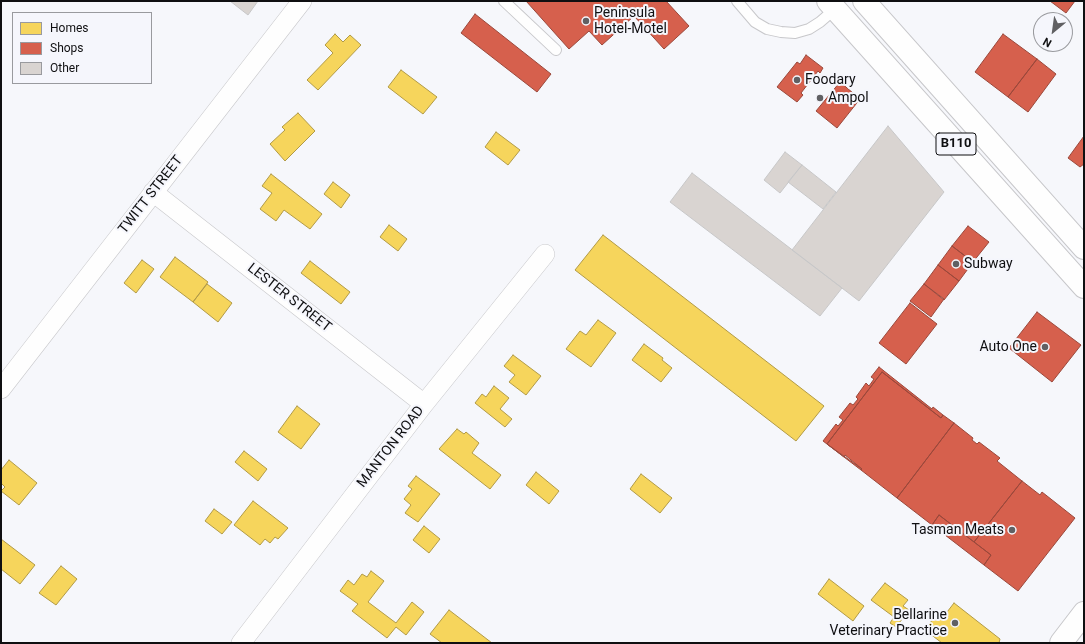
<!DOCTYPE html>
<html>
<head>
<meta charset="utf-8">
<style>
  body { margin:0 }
  #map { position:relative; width:1085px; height:644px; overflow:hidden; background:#f6f7fb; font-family:Roboto,sans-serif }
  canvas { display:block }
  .frame { position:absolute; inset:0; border:2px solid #0f0f11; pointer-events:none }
  .legend { position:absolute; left:12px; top:12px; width:140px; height:72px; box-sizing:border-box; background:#f5f6fc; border:1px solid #999a9e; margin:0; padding:5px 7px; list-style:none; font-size:12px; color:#0f0f11 }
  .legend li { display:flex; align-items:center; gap:8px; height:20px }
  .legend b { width:20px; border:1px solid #999a9e }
  .north { position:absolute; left:1033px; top:12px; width:40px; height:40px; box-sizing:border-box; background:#f5f6fc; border:1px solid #999a9e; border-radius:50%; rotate:209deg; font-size:11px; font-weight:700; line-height:16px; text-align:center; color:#0f0f11 }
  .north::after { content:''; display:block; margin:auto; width:14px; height:18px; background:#606063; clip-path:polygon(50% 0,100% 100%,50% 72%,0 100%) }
</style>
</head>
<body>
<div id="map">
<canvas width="1085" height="644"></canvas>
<div class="frame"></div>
<ul class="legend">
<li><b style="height:11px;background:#f6d55c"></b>Homes</li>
<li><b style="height:11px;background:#d6604d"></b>Shops</li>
<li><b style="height:11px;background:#d9d4d1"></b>Other</li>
</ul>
<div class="north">N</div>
</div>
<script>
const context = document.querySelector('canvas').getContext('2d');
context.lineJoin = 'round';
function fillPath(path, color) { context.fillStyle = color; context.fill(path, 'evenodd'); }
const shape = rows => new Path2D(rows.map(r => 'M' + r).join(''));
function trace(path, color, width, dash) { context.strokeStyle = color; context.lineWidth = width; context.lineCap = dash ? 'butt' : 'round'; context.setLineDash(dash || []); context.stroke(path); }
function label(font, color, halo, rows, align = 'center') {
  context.font = font + ' Roboto,sans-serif'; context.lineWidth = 4; context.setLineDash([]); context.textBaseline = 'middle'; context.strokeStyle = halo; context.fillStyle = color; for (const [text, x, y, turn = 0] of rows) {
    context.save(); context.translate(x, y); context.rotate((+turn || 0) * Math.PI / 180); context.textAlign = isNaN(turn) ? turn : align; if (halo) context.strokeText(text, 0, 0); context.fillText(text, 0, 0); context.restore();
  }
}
const homes = shape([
  [335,34,343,42,350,35,361,45,318,90,307,80,333,53,325,45,335,34],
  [401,70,437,97,423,114,388,87,401,70],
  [298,113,315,131,285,161,270,144,285,130,282,127,298,113],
  [496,132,520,150,508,165,485,147,496,132],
  [271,174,322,214,310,229,284,210,276,221,260,209,272,193,262,186,271,174],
  [333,182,350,195,341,208,324,194,333,182],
  [389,225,407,239,398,251,380,237,389,225],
  [603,235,824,406,796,441,575,270,603,235],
  [175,257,208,282,193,302,160,277,175,257],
  [142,260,154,269,136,293,124,283,142,260],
  [310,261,350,292,341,304,301,273,310,261],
  [207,284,232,303,218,322,193,302,207,284],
  [598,320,616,333,591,367,566,349,580,331,586,335,598,320],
  [644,344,663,358,662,360,672,368,661,382,632,360,644,344],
  [513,355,541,376,526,395,509,382,515,375,504,366,513,355],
  [494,386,509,398,500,409,512,419,505,427,475,403,482,394,486,397,494,386],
  [297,406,320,424,301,449,278,432,297,406],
  [457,429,464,434,466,432,479,443,472,453,501,475,490,489,439,449,457,429],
  [244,451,267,469,258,481,235,462,244,451],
  [9,460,37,483,19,505,1,491,5,487,1,483,1,470,9,460],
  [536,472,559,491,549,504,526,485,536,472],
  [641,474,672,498,660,513,630,489,641,474],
  [416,476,440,494,418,522,405,513,411,505,404,499,412,489,408,486,416,476],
  [253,501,288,528,278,539,275,537,270,543,265,539,260,545,234,525,253,501],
  [214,509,232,522,222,534,205,521,214,509],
  [424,526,440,539,429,553,413,540,424,526],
  [1,539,35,565,20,584,1,569,1,539],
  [61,566,77,579,56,605,39,593,61,566],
  [371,571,384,581,368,602,396,623,412,602,424,612,406,635,396,627,387,638,352,611,358,604,340,591,348,580,354,585,362,574,367,577,371,571],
  [829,579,864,606,853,621,818,594,829,579],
  [885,583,908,600,903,606,909,610,896,627,890,623,894,617,871,600,885,583],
  [954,603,1000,639,999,643,942,643,925,630,938,612,944,616,954,603],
  [449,610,492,643,442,643,430,634,449,610]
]);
fillPath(homes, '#f6d55c');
trace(homes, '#b19a46', 1);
const shops = shape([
  [526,1,666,1,689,26,664,49,634,16,602,45,589,31,569,49,526,1],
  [1050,1,1075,1,1066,13,1050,1],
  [475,14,551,74,537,92,461,33,475,14],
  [1003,34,1037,59,1008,97,975,72,1003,34],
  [806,55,823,68,820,73,818,71,801,93,803,95,797,102,777,87,797,62,800,64,806,55],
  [1037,59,1056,74,1028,112,1008,97,1037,59],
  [840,82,860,99,837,128,816,111,840,82],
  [1084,136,1084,164,1080,167,1068,158,1084,136],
  [968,226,989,242,973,262,952,246,968,226],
  [952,246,973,262,959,281,938,265,952,246],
  [938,265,959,281,944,300,924,284,938,265],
  [924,284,944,299,931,317,910,301,924,284],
  [910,303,937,324,906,364,879,343,910,303],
  [1037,312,1081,345,1052,382,1009,348,1037,312],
  [879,367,932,409,933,407,943,415,941,418,882,372,827,444,862,469,861,470,823,441,836,424,838,426,843,420,839,417,850,403,853,405,858,399,856,397,866,383,869,386,874,379,871,377,879,367],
  [882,372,941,418,943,415,954,423,897,498,861,470,862,469,845,455,844,457,827,444,882,372],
  [954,423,973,438,972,440,977,444,979,442,1000,458,997,461,1022,481,974,542,939,515,932,525,897,498,954,423],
  [1022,481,1040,495,1042,492,1075,518,1018,591,984,565,991,555,974,542,1022,481],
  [939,515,991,555,984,565,932,525,939,515]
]);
fillPath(shops, '#d6604d');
trace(shops, '#9a483b', 1);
const building = shape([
  [230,1,258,1,248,15,230,1],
  [888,126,944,192,859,301,792,250,888,126],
  [785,152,802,165,780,193,764,180,785,152],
  [802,165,836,192,823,209,788,182,802,165],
  [692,173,842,288,820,316,670,202,692,173]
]);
fillPath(building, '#d9d4d1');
trace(building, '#c7c7c8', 1);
const service = shape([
  [504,1,556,50],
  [737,1,755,22,767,29,781,32,795,33,809,29,820,22,835,9]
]);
const minor = shape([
  [153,192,424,404],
  [1,389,302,1],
  [241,643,424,404,545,254]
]);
const tertiary = shape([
  [1061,643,1084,613]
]);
const trunk = shape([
  [828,1,1084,287],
  [864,1,1084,248]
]);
trace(service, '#c7c7ca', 12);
trace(minor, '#c7c7ca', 20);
trace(tertiary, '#c7c7ca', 24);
trace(trunk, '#c7c7ca', 24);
trace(service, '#fefefe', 10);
trace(minor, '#fefefe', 19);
trace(tertiary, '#fefefe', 22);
trace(trunk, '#fefefe', 22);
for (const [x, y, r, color] of [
  [586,21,4,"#606063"],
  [797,80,4,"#606063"],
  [820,98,4,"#606063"],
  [956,264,4,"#606063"],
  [1045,347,4,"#606063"],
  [1012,530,4,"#606063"],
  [955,623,4,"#606063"]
]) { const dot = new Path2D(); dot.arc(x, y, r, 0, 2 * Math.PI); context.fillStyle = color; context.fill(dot); trace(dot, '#f5f6fc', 1.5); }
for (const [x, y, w] of [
  [956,144,40]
]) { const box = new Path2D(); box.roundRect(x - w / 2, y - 11, w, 22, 3); context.fillStyle = '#f5f6fc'; context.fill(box); trace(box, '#0f0f11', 1); }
label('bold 13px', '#0f0f11', null, [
  ["B110",956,144]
]);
label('14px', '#0f0f11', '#f5f6fc', [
  ["Peninsula",594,13],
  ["Hotel-Motel",594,29],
  ["Foodary",805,80],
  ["Ampol",828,98],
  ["Subway",964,264],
  ["Auto One",1037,347,"right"],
  ["Tasman Meats",1004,530,"right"],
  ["Bellarine",947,615,"right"],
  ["Veterinary Practice",947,631,"right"]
], 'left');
label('14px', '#0f0f11', '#f5f6fc', [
  ["TWITT STREET",151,195,-52],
  ["LESTER STREET",289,298,38],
  ["MANTON ROAD",391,447,-52]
]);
</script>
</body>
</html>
